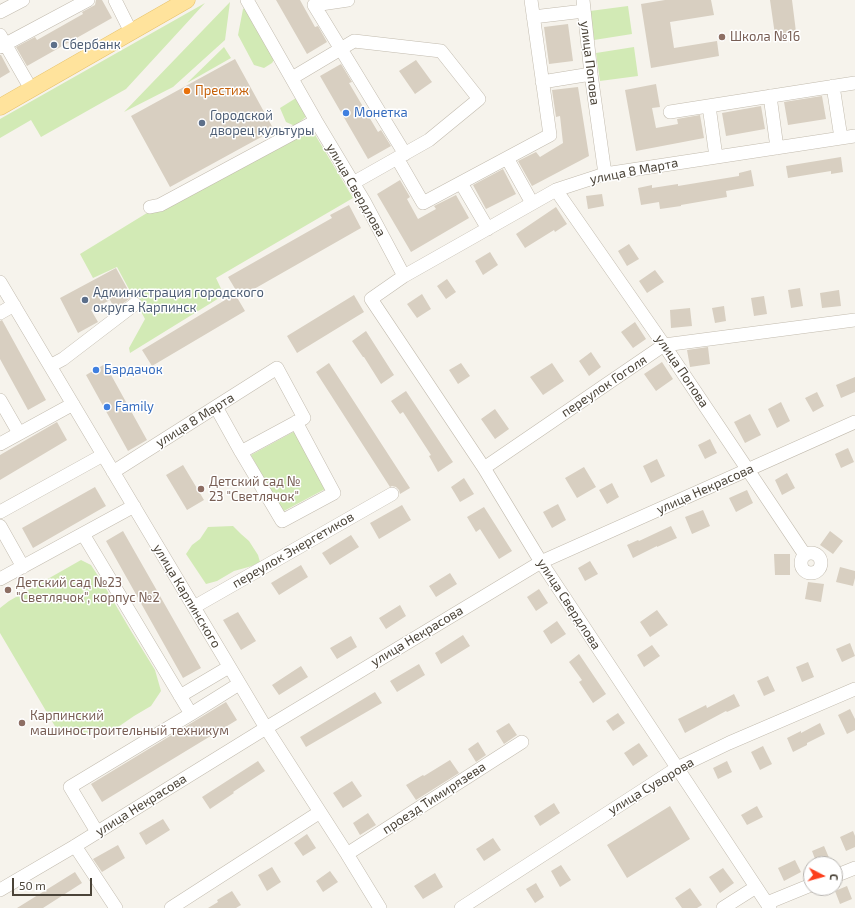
<!DOCTYPE html>
<html>
<head>
<meta charset="utf-8">
<style>
  body { margin:0 }
  #map { position:relative; width:855px; height:908px; overflow:hidden; background:#f6f3ec; font-family:"Exo 2",sans-serif }
  canvas { display:block }
  .north { position:absolute; left:803px; top:856px; width:40px; height:40px; box-sizing:border-box; background:#fff; border:1px solid #b7b4b0; border-radius:50%; rotate:96deg; font-size:11px; font-weight:700; line-height:16px; text-align:center; color:#4b4439 }
  .north::after { content:''; display:block; margin:auto; width:14px; height:18px; background:#fc3f1d; clip-path:polygon(50% 0,100% 100%,50% 72%,0 100%) }
  .scale { position:absolute; left:12px; top:878px; width:80px; height:18px; box-sizing:border-box; border:2px solid #4b4439; border-top:0; padding-left:5px; font-size:12px; line-height:14px; white-space:nowrap; color:#4b4439; -webkit-text-stroke:3px #fff; paint-order:stroke }
</style>
</head>
<body>
<div id="map">
<canvas width="855" height="908"></canvas>
<div class="north">С</div>
<div class="scale">50 m</div>
</div>
<script>
const context = document.querySelector('canvas').getContext('2d');
context.lineJoin = 'round';
function fillPath(path, color) { context.fillStyle = color; context.fill(path, 'evenodd'); }
const shape = rows => new Path2D(rows.map(r => 'M' + r).join(''));
function trace(path, color, width, dash) { context.strokeStyle = color; context.lineWidth = width; context.lineCap = dash ? 'butt' : 'round'; context.setLineDash(dash || []); context.stroke(path); }
function label(font, color, halo, rows, align = 'center') {
  context.font = font + ' "Exo 2",sans-serif'; context.lineWidth = 3; context.setLineDash([]); context.textBaseline = 'middle'; context.strokeStyle = halo; context.fillStyle = color; for (const [text, x, y, turn = 0] of rows) {
    context.save(); context.translate(x, y); context.rotate((+turn || 0) * Math.PI / 180); context.textAlign = isNaN(turn) ? turn : align; if (halo) context.strokeText(text, 0, 0); context.fillText(text, 0, 0); context.restore();
  }
}
fillPath(shape([
  [230,2,225,40,173,87,124,112],
  [205,3,126,89,41,137,31,120,0,138,0,119],
  [247,6,276,57,272,63,264,68,254,65,238,35,243,9],
  [628,6,632,34,594,40,590,11],
  [224,47,231,58,187,83],
  [634,47,638,76,600,81,596,53],
  [296,98,307,116,295,126,286,122,280,108],
  [311,128,353,198,216,278,224,295,130,353,129,348,145,319,117,267,93,278,80,254,160,205],
  [295,431,327,488,282,512,251,455],
  [233,526,241,534,249,541,258,555,260,562,252,566,234,571,217,581,206,584,186,554,192,545,200,539,208,527],
  [81,560,91,565,102,582,131,631,155,670,161,691,151,706,134,716,118,727,99,732,77,734,56,728,0,633,0,608,9,601]
]), '#d2eab5');
fillPath(shape([
  [96,0,102,0,112,18,27,66,16,47,35,37,37,40,83,14,82,12,95,5],
  [276,0,300,0,315,27,318,26,327,42,307,54],
  [665,0,711,0,714,15,670,22,674,48,717,41,719,56,651,68,641,4],
  [770,0,792,0,796,32,775,35],
  [568,24,573,61,549,64,544,27],
  [0,55,1,55,10,72,0,78],
  [235,59,274,130,170,187,131,116],
  [416,60,432,82,415,94,399,71],
  [341,64,352,82,349,83,378,132,381,130,391,146,368,159,320,76],
  [656,84,660,107,652,108,656,128,678,124,677,119,700,115,704,138,636,151,625,90],
  [578,87,589,156,532,186,518,161,536,152,540,157,563,143,560,116,556,117,552,90],
  [822,96,826,119,788,125,784,102],
  [761,106,765,129,726,136,722,113],
  [841,157,843,172,831,174,831,171,788,178,786,166],
  [503,169,516,194,486,209,473,185],
  [751,170,754,186,726,191,727,197,681,205,681,206,660,209,659,202,641,205,638,188,652,185,652,188,678,184,678,186,739,176,739,173],
  [400,180,410,197,407,199,418,219,436,209,434,206,456,195,469,218,411,252,377,194],
  [602,194,604,206,588,209,586,196],
  [349,205,361,228,240,297,228,277,332,218,330,215],
  [556,207,567,224,555,232,554,230,525,248,516,234],
  [629,244,639,259,627,266,618,251],
  [490,252,498,265,483,275,475,261],
  [116,268,132,297,115,309,110,300,91,310,98,322,78,333,60,298],
  [655,270,664,282,647,293,639,281],
  [447,279,456,292,446,299,437,286],
  [800,288,803,306,791,308,788,290],
  [839,290,841,306,822,308,820,293],
  [235,294,245,311,152,366,142,350],
  [422,294,431,309,417,318,407,304],
  [354,295,364,312,297,353,287,336],
  [764,296,767,314,754,316,751,298],
  [724,306,726,321,715,323,712,308],
  [690,308,692,326,671,328,670,310],
  [2,320,46,400,28,410,0,359,0,321],
  [635,322,646,339,633,348,621,332],
  [366,331,394,375,381,384,364,357,363,357,352,341],
  [708,347,710,364,690,367,687,350],
  [591,352,601,367,589,376,579,361],
  [662,362,673,379,656,391,644,374],
  [329,363,410,488,400,494,399,490,396,487,392,486,390,487,316,372],
  [461,363,470,376,458,384,449,370],
  [552,363,564,381,543,395,530,377],
  [105,364,147,440,128,451,86,375],
  [855,377,855,392,841,398,836,385],
  [406,391,453,462,438,472,429,456,431,455,403,412,400,414,391,401],
  [817,392,824,406,813,412,805,398],
  [781,402,790,421,777,428,768,409],
  [495,409,509,429,495,439,481,419],
  [750,414,761,435,745,443,734,422],
  [57,422,67,440,0,480,0,455],
  [710,439,717,453,705,459,698,445],
  [848,448,854,462,841,468,835,454],
  [657,459,665,476,651,483,643,466],
  [183,465,204,500,187,510,166,475],
  [584,467,596,487,577,498,565,478],
  [787,473,795,488,782,495,775,480],
  [464,478,474,494,460,502,451,487],
  [612,483,619,497,607,504,599,490],
  [95,487,106,506,33,548,22,528],
  [747,490,753,503,736,512,729,498],
  [558,504,566,520,552,528,543,512],
  [402,505,411,520,379,539,370,523],
  [484,507,512,551,499,559,480,529,476,532,467,517],
  [703,510,710,526,692,534,685,517],
  [671,526,677,538,657,547,657,546,633,558,627,545,638,540,639,541],
  [123,531,201,668,183,678,106,541],
  [830,531,843,541,833,554,820,545],
  [351,535,359,547,330,565,322,553],
  [774,554,790,554,790,575,775,575],
  [590,561,598,574,585,581,578,568],
  [301,565,308,577,279,595,271,583],
  [840,567,855,571,855,578,853,586,836,582],
  [450,573,457,584,436,597,429,586],
  [808,582,824,584,821,602,805,599],
  [539,589,548,603,536,611,527,597],
  [400,605,406,616,386,629,379,618],
  [657,610,668,625,650,637,640,622],
  [238,612,256,641,241,650,223,620],
  [557,621,566,634,551,644,543,631],
  [463,635,470,646,441,664,435,653],
  [351,636,357,647,337,659,330,648],
  [850,643,855,656,842,662,836,649],
  [652,645,660,656,644,667,637,655],
  [579,654,606,694,593,703,579,682,582,680,569,662],
  [808,662,814,677,802,682,796,667],
  [419,664,425,675,397,692,390,681],
  [301,666,308,677,279,695,272,685],
  [768,676,775,691,764,696,757,681],
  [375,692,382,703,306,747,300,737],
  [734,694,740,706,727,712,726,711,685,733,678,719,706,705,707,708],
  [226,702,237,720,102,802,91,784],
  [850,709,855,719,855,730,847,734,838,715],
  [618,713,625,723,613,731,606,721],
  [509,723,517,735,504,744,496,731],
  [820,723,825,734,807,743,807,745,793,752,787,738,801,731,801,733],
  [478,742,486,755,476,762,468,749],
  [639,743,648,756,633,766,624,753],
  [763,746,772,764,760,770,751,752],
  [450,760,459,773,416,800,406,785,423,775,424,776],
  [258,761,265,771,233,792,234,793,210,809,202,797],
  [727,761,732,772,718,779,713,768],
  [352,781,362,796,343,808,333,793],
  [554,803,560,813,540,826,534,816],
  [670,806,690,839,627,878,607,845],
  [757,806,763,817,747,825,741,815],
  [368,813,376,825,360,835,353,823],
  [163,819,170,830,146,845,139,833],
  [853,831,855,836,855,847,846,851,840,837],
  [307,834,316,848,303,856,294,843],
  [493,838,501,850,484,861,476,849],
  [118,845,125,858,102,872,93,859],
  [824,846,830,860,821,864,817,864,812,851],
  [795,860,801,872,784,881,778,868],
  [561,865,571,880,560,887,551,871],
  [272,867,281,882,267,891,258,875],
  [723,868,734,883,720,893,709,877],
  [330,871,338,882,323,892,316,881],
  [75,872,82,883,43,908,17,908],
  [435,873,443,887,423,899,414,886],
  [536,883,544,897,535,903,526,889],
  [847,886,852,899,840,904,835,891],
  [690,888,702,905,697,908,682,908,675,898],
  [232,891,241,905,236,908,208,908,218,902,217,900]
]), '#d8cfc1');
const minor = shape([
  [115,0,131,32],
  [247,0,316,121,364,201,404,276],
  [348,0,314,5,405,154],
  [583,0,591,74,605,174],
  [0,12,23,0],
  [533,17,584,11],
  [0,35,31,89],
  [0,47,88,0],
  [292,78,354,41,441,51,479,99,429,140,353,183],
  [542,82,591,74],
  [833,86,841,138],
  [770,96,777,148],
  [709,106,716,157],
  [670,112,855,83],
  [397,158,423,203,550,135,531,0],
  [507,158,532,203],
  [461,183,488,229],
  [556,190,664,345,805,555],
  [150,207,160,205,316,121],
  [0,282,266,728,347,854,380,908],
  [0,313,14,305],
  [50,366,63,359,135,304],
  [0,400,19,433],
  [0,444,73,404],
  [241,452,282,521,334,493,296,422],
  [484,468,664,345,855,320],
  [113,472,277,368,304,418,241,452,216,407],
  [0,512,103,455],
  [0,526,23,567],
  [83,534,191,714,70,787,97,832],
  '801 563a10 10 0 1 1 20 0a10 10 0 1 1-20 0Z',
  [0,579,134,506],
  [194,607,392,494],
  [180,696,229,667],
  [191,714,239,684],
  [75,846,116,908],
  [347,854,522,742],
  [835,876,855,868],
  [0,890,75,846,266,728,541,562,855,422],
  [767,903,811,885],
  [171,908,320,812],
  [461,908,677,768,729,743,855,689],
  [723,908,756,887],
  [770,908,541,562,484,468,371,299,404,276,556,190,605,174,855,136]
]);
const major = shape([
  [0,107,187,0]
]);
trace(minor, '#c2bbae', 14);
trace(major, '#e6c16a', 17);
trace(minor, '#fff', 13);
trace(major, '#ffe39c', 16);
for (const [x, y, r, color] of [
  [722,37,4,"#8d6e63"],
  [54,45,4,"#5c6f8a"],
  [187,91,4,"#e8710a"],
  [346,113,4,"#3f7fe0"],
  [202,123,4,"#5c6f8a"],
  [85,300,4,"#5c6f8a"],
  [96,370,4,"#3f7fe0"],
  [107,407,4,"#3f7fe0"],
  [201,489,4,"#8d6e63"],
  [8,590,4,"#8d6e63"],
  [22,723,4,"#8d6e63"]
]) { const dot = new Path2D(); dot.arc(x, y, r, 0, 2 * Math.PI); context.fillStyle = color; context.fill(dot); trace(dot, '#fff', 1.5); }
label('13px', '#785e54', '#fff', [
  ["Школа №16",730,37],
  ["Детский сад №",209,482],
  ["23 \"Светлячок\"",209,497],
  ["Детский сад №23",16,583],
  ["\"Светлячок\", корпус №2",16,598],
  ["Карпинский",30,716],
  ["машиностроительный техникум",30,731]
], 'left');
label('13px', '#4e5e75', '#fff', [
  ["Сбербанк",62,45],
  ["Городской",210,116],
  ["дворец культуры",210,131],
  ["Администрация городского",93,293],
  ["округа Карпинск",93,308]
], 'left');
label('13px', '#4b4439', '#fff', [
  ["улица Попова",590,63,83],
  ["улица 8 Марта",634,171,-11],
  ["улица Свердлова",356,190,60],
  ["улица Попова",682,371,56],
  ["переулок Гоголя",604,386,-34],
  ["улица 8 Марта",195,420,-32],
  ["улица Некрасова",705,489,-24],
  ["переулок Энергетиков",293,550,-30],
  ["улица Карпинского",187,596,59],
  ["улица Свердлова",569,604,57],
  ["улица Некрасова",417,636,-31],
  ["улица Суворова",651,786,-31],
  ["проезд Тимирязева",434,798,-33],
  ["улица Некрасова",141,805,-32]
]);
label('13px', '#c56008', '#fff', [
  ["Престиж",195,91]
], 'left');
label('13px', '#366cbe', '#fff', [
  ["Монетка",354,113],
  ["Бардачок",104,370],
  ["Family",115,407]
], 'left');
</script>
</body>
</html>
